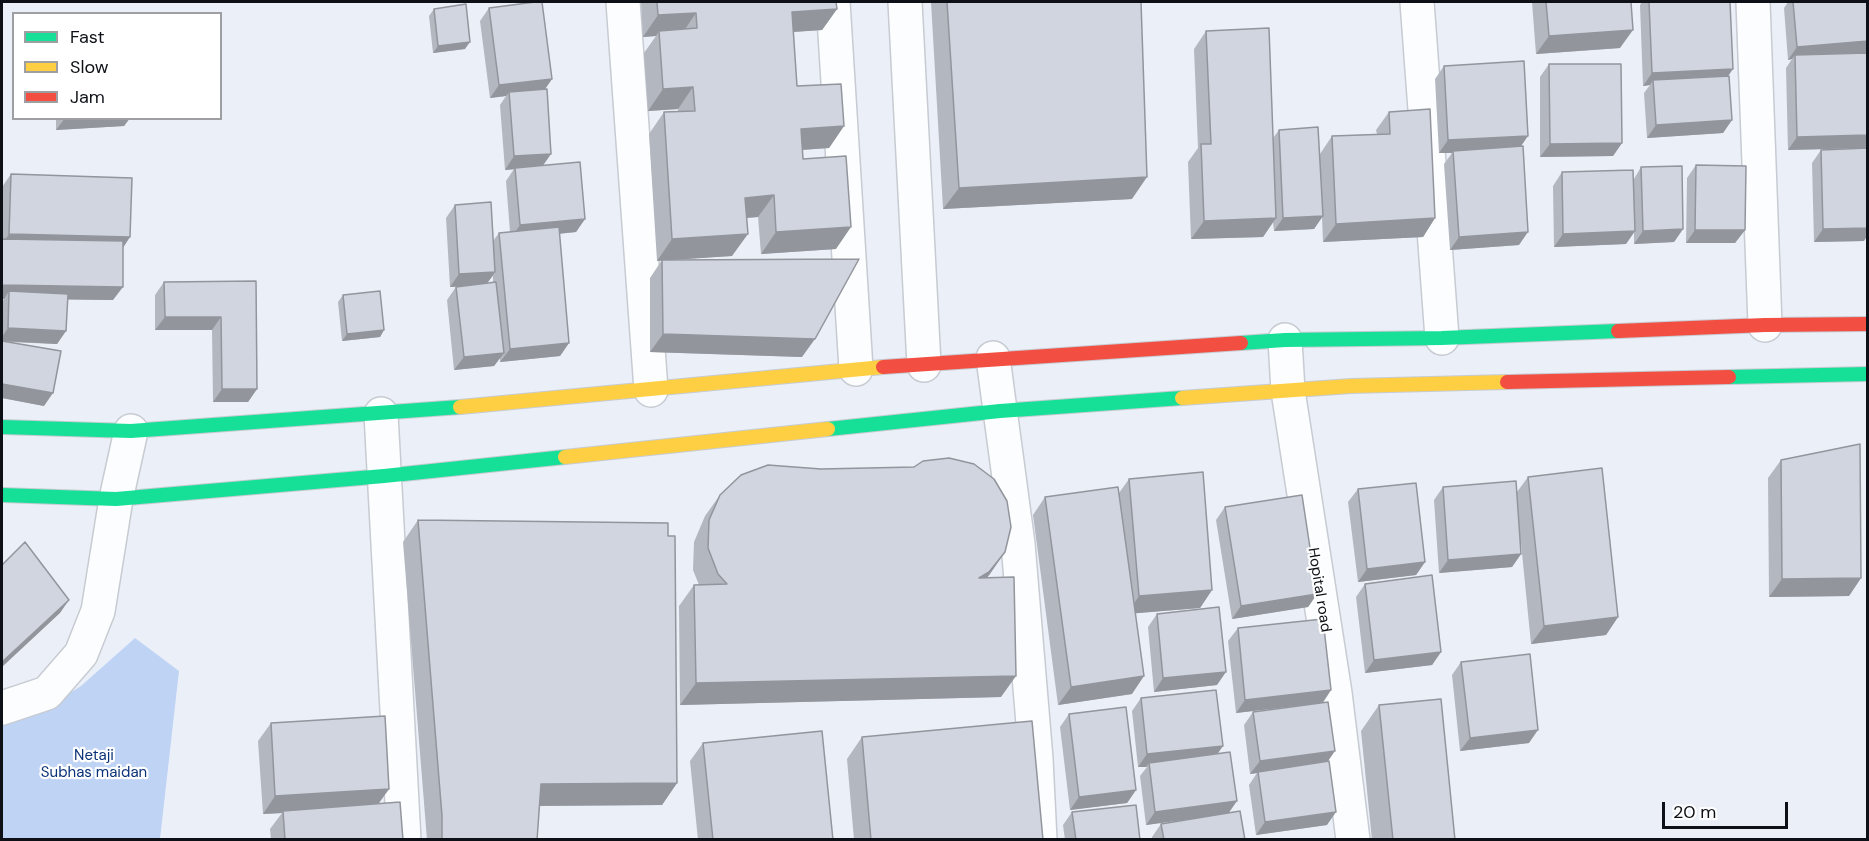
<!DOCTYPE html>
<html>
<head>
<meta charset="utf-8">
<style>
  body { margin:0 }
  #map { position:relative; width:1869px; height:841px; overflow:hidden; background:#ebf0f8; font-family:"DM Sans",sans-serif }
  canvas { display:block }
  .frame { position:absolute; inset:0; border:3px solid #0d1016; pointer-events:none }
  .legend { position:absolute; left:12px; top:12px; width:210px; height:108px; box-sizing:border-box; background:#fff; border:2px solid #9e9fa2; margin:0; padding:8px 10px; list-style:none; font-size:18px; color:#0d1016 }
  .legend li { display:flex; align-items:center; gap:12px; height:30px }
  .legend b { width:30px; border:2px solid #9e9fa2 }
  .scale { position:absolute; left:1662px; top:802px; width:126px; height:27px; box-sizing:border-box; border:3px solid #0d1016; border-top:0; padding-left:8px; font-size:18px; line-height:21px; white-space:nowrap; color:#0d1016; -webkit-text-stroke:4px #fff; paint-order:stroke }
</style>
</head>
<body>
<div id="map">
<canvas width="1869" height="841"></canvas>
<div class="frame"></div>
<ul class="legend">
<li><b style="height:8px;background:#16e098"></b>Fast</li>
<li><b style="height:8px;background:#ffcf43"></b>Slow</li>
<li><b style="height:8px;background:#f24e42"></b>Jam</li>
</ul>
<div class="scale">20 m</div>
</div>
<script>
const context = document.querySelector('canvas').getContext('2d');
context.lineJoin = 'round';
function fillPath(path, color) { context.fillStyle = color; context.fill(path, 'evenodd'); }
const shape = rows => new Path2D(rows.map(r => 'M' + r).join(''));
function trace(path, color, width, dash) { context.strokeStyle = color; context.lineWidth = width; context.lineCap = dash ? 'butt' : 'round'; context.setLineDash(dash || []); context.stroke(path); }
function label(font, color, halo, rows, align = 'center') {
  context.font = font + ' "DM Sans",sans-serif'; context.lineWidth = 4.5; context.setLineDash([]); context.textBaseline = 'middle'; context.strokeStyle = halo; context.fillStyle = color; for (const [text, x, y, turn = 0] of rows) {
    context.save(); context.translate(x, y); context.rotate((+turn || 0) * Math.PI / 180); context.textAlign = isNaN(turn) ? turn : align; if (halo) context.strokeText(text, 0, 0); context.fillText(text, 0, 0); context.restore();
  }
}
fillPath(shape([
  [135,638,179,671,160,839,2,840,2,725,34,715,81,686]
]), '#bfd3f5');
const street = shape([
  [623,2,651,390],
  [833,2,856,369],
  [905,2,924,365],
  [1417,2,1442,338],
  [1753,2,1765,325],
  [1285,340,1288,391,1335,693,1353,840],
  [993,358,1018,544,1036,759,1040,840],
  [381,414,404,840],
  [2,708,47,693,81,654,98,611,116,499,131,431]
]);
const fast = shape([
  [1241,343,1285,340,1442,338,1618,331],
  [1729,377,1868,374],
  [2,427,131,431,460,407],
  [828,429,1000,411,1182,398],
  [2,495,116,499,384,476,565,457]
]);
const slow = shape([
  [1182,398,1351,386,1507,382],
  [460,407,883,367],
  [565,457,828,429]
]);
const jam = shape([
  [1618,331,1765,325,1868,324],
  [883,367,1241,343],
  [1507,382,1729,377]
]);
trace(street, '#c7cbd2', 36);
trace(fast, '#c7cbd2', 16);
trace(slow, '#c7cbd2', 16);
trace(jam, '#c7cbd2', 16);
trace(street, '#fcfdfe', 33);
trace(fast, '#16e098', 14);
trace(slow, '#ffcf43', 14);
trace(jam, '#f24e42', 14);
fillPath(shape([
  [641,2,836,2,837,9,822,30,793,32,797,86,844,126,829,148,802,150,803,159,836,249,761,254,758,217,747,218,732,256,663,260,802,357,650,352,650,278,662,260,657,261,649,134,664,112,678,112,678,109,648,111,644,53,656,36,643,37],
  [931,2,1141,2,1132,199,943,209],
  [1532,2,1631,2,1620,48,1536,54],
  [1642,2,1730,2,1728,76,1732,120,1723,133,1647,138,1644,93,1650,85,1643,86,1640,5],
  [1788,2,1793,2,1866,148,1788,150,1786,68,1792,59,1788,60,1784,8],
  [489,8,552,79,545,89,543,166,585,219,576,232,559,234,569,343,560,356,500,362,500,358,494,366,454,370,447,300,456,287,460,286,450,287,446,218,455,205,493,241,499,233,510,232,506,181,514,169,505,170,500,105,506,96,490,98,480,21],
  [493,276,493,283,487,283],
  [434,9,465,49,433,53,429,16],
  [1206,31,1273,138,1279,130,1320,154,1332,136,1377,134,1376,130,1389,112,1435,218,1423,237,1323,242,1322,217,1314,229,1274,231,1273,222,1263,237,1191,239,1188,162,1198,148,1194,49],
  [1549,64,1622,143,1613,156,1540,157,1540,77],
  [1444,66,1521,146,1519,245,1450,250,1444,164,1452,153,1439,153,1435,79],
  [56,118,130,118,124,126,56,130],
  [1821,150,1864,241,1814,242,1812,163],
  [1696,165,1745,230,1735,243,1686,243,1687,178],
  [1641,167,1683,229,1674,242,1634,244,1634,232,1626,244,1554,247,1553,186,1562,172,1634,179],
  [11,174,123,247,113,300,67,299,66,331,57,344,6,342,44,406,2,398,2,302,4,299,2,299,2,187],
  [256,281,257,389,248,402,213,402,212,330,155,330,155,295,164,282],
  [343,295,384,330,380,337,342,341,338,302],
  [1781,460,1861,578,1849,596,1769,597,1768,478],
  [1528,477,1618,617,1606,635,1531,644,1521,543,1521,554,1512,567,1439,573,1434,500,1443,487,1517,492],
  [1129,479,1212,590,1200,608,1136,613,1132,694,1058,705,1033,515,1045,497,1119,493],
  [1358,489,1425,562,1416,575,1358,582,1348,502],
  [720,495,986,578,1001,697,680,705,679,606,694,585,699,585,693,570,694,542,705,516],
  [1225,507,1317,594,1308,607,1232,619,1216,520],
  [418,520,677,783,662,805,539,806,537,840,427,840,403,542],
  [1365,584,1441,652,1432,665,1365,673,1356,597],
  [1157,614,1217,685,1154,692,1148,627],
  [1238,628,1331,690,1323,703,1327,761,1327,825,1256,835,1249,785,1257,773,1250,774,1244,725,1253,712,1294,706,1236,713,1228,641],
  [1461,662,1529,743,1460,751,1452,675],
  [1141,698,1218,753,1228,813,1245,840,1152,840,1152,837,1161,824,1216,815,1146,825,1140,776,1147,767,1138,767,1132,711],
  [1379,705,1455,840,1372,840,1361,731],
  [1069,714,1136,790,1127,803,1070,810,1060,727],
  [271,723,389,789,379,803,403,840,271,840,270,829,282,813,263,814,258,741],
  [862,737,1043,840,854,840,847,759],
  [703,743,833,840,698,840,690,761],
  [1072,812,1140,840,1065,840,1063,825]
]), '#b3b7c0');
fillPath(shape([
  [837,9,822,30,777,33,792,12],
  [696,13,681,35,659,31,656,36,643,37,658,15],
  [1633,30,1620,48,1536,54,1549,36],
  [1868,41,1868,53,1795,55,1792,59,1788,60,1797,47],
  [470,42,465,49,433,53,438,46],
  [1733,69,1724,82,1653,80,1650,85,1643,86,1652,73],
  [552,79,543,92,509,92,506,96,490,98,499,85],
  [693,87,678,109,648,111,663,89],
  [65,118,130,118,124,126,56,130],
  [1732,120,1723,133,1647,138,1656,125],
  [844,126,829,148,785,151,801,129],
  [1868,135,1868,145,1866,148,1788,150,1797,137],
  [1528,136,1519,149,1453,151,1452,153,1439,153,1448,140],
  [1622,143,1613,156,1540,157,1550,144],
  [551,154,542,167,505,170,514,156],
  [1147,177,1132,199,943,209,959,188],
  [774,195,758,217,730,219,745,198],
  [1323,216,1314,229,1274,231,1283,218],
  [1276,218,1263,237,1191,239,1204,221],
  [1435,218,1423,237,1323,242,1336,224],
  [585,219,576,232,511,238,520,225],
  [851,227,836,249,761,254,776,232],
  [1868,228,1868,235,1864,241,1814,242,1823,229],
  [1683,229,1674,242,1634,244,1643,231],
  [1695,230,1745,230,1735,243,1686,243],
  [1635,231,1626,244,1554,247,1563,234],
  [1528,232,1519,245,1450,250,1459,237],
  [9,234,130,237,121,251,2,245],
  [748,234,732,256,657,261,672,239],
  [495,272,486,285,450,287,459,274],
  [2,285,123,287,113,300,9,299,9,291,4,299,2,299],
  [165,317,221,317,212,330,155,330],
  [8,328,66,331,57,344,2,341,2,337],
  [384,330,380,337,342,341,347,334],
  [663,334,815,339,802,357,650,352],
  [569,343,560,356,500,362,510,349],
  [504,353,494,366,454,370,464,357],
  [2,384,53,393,44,406,2,398],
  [222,389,257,389,248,402,213,402],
  [1005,552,990,574,974,594,979,578],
  [1521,554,1512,567,1439,573,1448,560],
  [1425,562,1416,575,1358,582,1367,569],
  [1861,578,1849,596,1769,597,1782,579],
  [1212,590,1200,608,1127,614,1139,596],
  [1317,594,1308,607,1232,619,1241,606],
  [69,600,60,613,2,667,2,662],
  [1618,617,1606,635,1531,644,1544,626],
  [1441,652,1432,665,1365,673,1374,660],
  [1226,672,1217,685,1154,692,1163,678],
  [1016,676,1001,697,680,705,696,683],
  [1144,676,1132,694,1058,705,1071,687],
  [1331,690,1322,703,1236,713,1245,700],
  [1538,730,1529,743,1460,751,1470,738],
  [1223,746,1214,759,1149,763,1146,767,1138,767,1147,754],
  [1335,751,1326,764,1250,774,1260,761],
  [677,783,662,805,525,806,541,784],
  [389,789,376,807,283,811,282,813,263,814,275,796],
  [1136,790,1127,803,1070,810,1079,797],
  [1237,801,1228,814,1146,825,1155,812],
  [1336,812,1327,825,1256,835,1265,822]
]), '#92959c');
const building = shape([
  [535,2,542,2,552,79,499,85,489,8,535,2],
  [657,2,836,2,837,9,792,12,797,86,841,84,844,126,801,129,803,159,846,156,851,227,776,232,774,195,745,198,748,234,672,239,664,112,695,111,693,87,663,89,659,31,697,28,696,13,658,15,657,2],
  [947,2,1141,2,1147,177,959,188,947,2],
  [1546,2,1631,2,1633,30,1549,36,1546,2],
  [1649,2,1730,2,1733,69,1652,73,1649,2],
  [1793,2,1868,2,1868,41,1797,47,1793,2],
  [466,4,470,42,438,46,434,9,466,4],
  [1269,28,1276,218,1204,221,1201,144,1211,144,1206,31,1269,28],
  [1868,53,1868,135,1797,137,1795,55,1868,53],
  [1524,61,1528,136,1448,140,1444,66,1524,61],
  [1549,64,1621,64,1622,143,1550,144,1549,64],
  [1729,76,1732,120,1656,125,1653,80,1729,76],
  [547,89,551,154,514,156,509,92,547,89],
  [1430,109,1435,218,1336,224,1332,136,1390,134,1389,112,1430,109],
  [1318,127,1323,216,1283,218,1279,130,1318,127],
  [1523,146,1528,232,1459,237,1453,151,1523,146],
  [1868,148,1868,228,1823,229,1821,150,1868,148],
  [580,162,585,219,520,225,515,168,580,162],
  [1696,165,1746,166,1745,230,1695,230,1696,165],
  [1682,166,1683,229,1643,231,1641,167,1682,166],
  [1633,170,1635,231,1563,234,1562,172,1633,170],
  [11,174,132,178,130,237,9,234,11,174],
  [491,202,495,272,459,274,455,205,491,202],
  [559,227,569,343,510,349,499,233,559,227],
  [2,239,123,241,123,287,2,285,2,239],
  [859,259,815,339,663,334,662,260,859,259],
  [256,281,257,389,222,389,221,317,165,317,164,282,256,281],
  [496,282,504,353,464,357,456,287,496,282],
  [9,291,68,294,66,331,8,328,9,291],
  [380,291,384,330,347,334,343,295,380,291],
  [2,341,61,351,53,393,2,384,2,341],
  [1860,444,1861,578,1782,579,1781,460,1860,444],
  [949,458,974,464,994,479,1007,501,1011,527,1005,552,989,572,979,578,1014,577,1016,676,696,683,694,585,727,584,718,574,708,548,709,520,720,495,741,475,768,465,821,469,914,467,923,461,949,458],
  [1602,468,1618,617,1544,626,1528,477,1602,468],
  [1203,472,1212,590,1139,596,1129,479,1203,472],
  [1516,481,1521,554,1448,560,1443,487,1516,481],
  [1416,483,1425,562,1367,569,1358,489,1416,483],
  [1118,487,1144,676,1071,687,1045,497,1118,487],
  [1302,495,1317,594,1241,606,1225,507,1302,495],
  [418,520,668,523,668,536,675,536,677,783,541,784,537,840,442,840,442,816,418,520],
  [25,542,69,600,2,662,2,565,25,542],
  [1432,575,1441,652,1374,660,1365,584,1432,575],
  [1219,607,1226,672,1163,678,1157,614,1219,607],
  [1323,619,1331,690,1245,700,1238,628,1323,619],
  [1530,654,1538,730,1470,738,1461,662,1530,654],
  [1216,690,1223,746,1147,754,1141,698,1216,690],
  [1441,699,1455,840,1393,840,1379,705,1441,699],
  [1328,702,1335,751,1260,761,1253,712,1328,702],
  [1126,707,1136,790,1079,797,1069,714,1126,707],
  [385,716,389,789,275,796,271,723,385,716],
  [1032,721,1043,840,871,840,862,737,1032,721],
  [822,731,833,840,713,840,703,743,822,731],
  [1230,752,1237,801,1155,812,1149,763,1230,752],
  [1329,761,1336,812,1265,822,1258,772,1329,761],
  [400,802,403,840,285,840,283,811,400,802],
  [1136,805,1140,840,1076,840,1072,812,1136,805],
  [1240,811,1245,840,1164,840,1161,824,1240,811]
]);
fillPath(building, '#d0d5df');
trace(building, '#92959c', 1.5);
label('15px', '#0d1016', '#fff', [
  ["Hopital road",1319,590,81]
]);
label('15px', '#0b3378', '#fff', [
  ["Netaji",94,756],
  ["Subhas maidan",94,773]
]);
</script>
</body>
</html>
